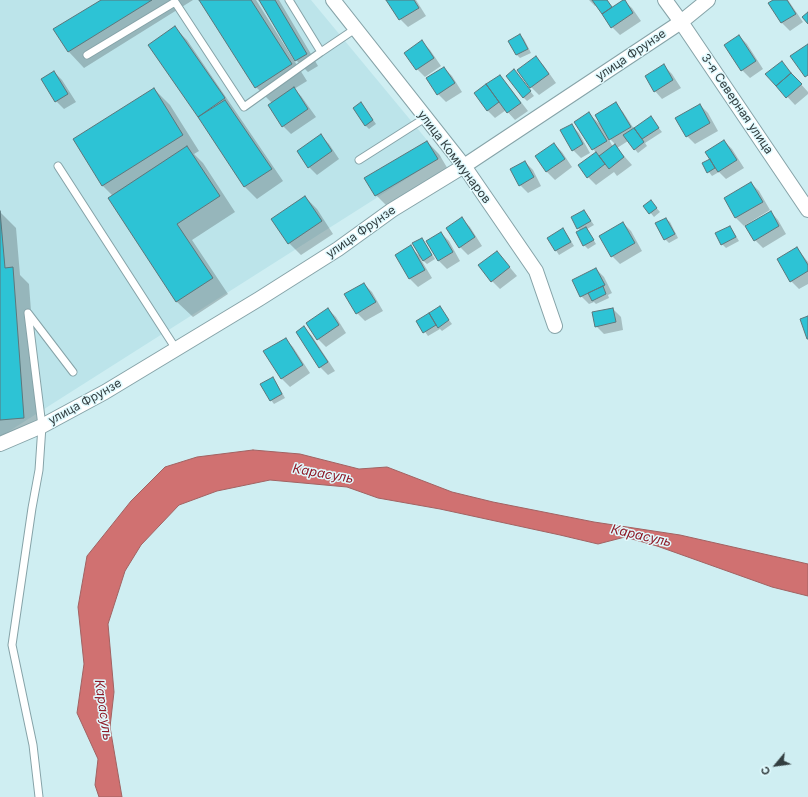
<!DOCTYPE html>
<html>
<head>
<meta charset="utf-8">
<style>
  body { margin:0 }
  #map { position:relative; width:808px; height:797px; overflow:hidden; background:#cfeef2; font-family:Inter,sans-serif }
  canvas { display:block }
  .north { position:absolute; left:756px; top:745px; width:40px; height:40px; -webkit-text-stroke:3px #e1fafe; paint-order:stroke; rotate:241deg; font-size:11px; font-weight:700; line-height:16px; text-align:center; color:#323e40 }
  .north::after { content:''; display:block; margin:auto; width:14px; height:18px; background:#323e40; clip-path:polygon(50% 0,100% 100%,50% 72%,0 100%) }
</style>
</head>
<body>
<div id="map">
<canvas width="808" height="797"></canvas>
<div class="north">С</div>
</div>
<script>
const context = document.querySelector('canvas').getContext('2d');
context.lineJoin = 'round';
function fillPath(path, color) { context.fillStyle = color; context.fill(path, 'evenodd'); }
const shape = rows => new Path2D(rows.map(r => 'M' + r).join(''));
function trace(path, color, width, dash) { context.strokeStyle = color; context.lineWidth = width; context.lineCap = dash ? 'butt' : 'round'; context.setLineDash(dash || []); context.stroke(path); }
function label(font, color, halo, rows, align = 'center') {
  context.font = font + ' Inter,sans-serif'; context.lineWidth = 3; context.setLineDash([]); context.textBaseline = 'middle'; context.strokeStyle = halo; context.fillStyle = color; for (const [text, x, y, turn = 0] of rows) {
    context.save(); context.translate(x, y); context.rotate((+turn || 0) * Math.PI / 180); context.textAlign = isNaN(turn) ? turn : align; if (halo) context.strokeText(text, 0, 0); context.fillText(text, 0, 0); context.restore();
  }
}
fillPath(shape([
  [0,0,311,0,441,157,0,437]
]), '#bce4ea');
const water = shape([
  [253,450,300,454,359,469,387,467,452,492,493,502,594,522,680,535,808,564,808,596,772,587,657,546,625,537,598,544,560,535,440,509,378,498,347,487,270,480,217,491,179,505,141,545,125,571,108,624,114,692,110,727,122,797,99,797,95,785,98,759,77,713,84,664,78,607,87,556,131,501,165,467,197,457,253,450]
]);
fillPath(water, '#d07171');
trace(water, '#a16262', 1);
fillPath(shape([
  [103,0,193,0,84,68,69,52],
  [200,0,256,0,307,81,294,89,301,96,316,117,291,134,283,126,272,103,256,87],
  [261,0,279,0,318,66,308,72,296,60],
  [388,0,416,0,426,16,408,27,400,19],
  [589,0,607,0,613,8,624,1,632,8,641,21,620,35,612,27,597,5,595,6],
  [774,0,788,0,803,22,790,31,782,23,770,3],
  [175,28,187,40,283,181,257,199,245,187,199,116],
  [520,35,524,39,531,53,520,58,517,55],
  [739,36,747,44,763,69,750,78,742,70],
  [422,42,430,50,441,66,425,77,417,69],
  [536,58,544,66,556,83,539,95,531,87],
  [782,63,808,92,808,94,795,105,767,75],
  [664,66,672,74,681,88,662,99,655,91],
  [444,68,452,76,462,92,446,102,438,94],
  [54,72,62,80,76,102,64,109,56,101],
  [517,74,534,96,527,101,523,97],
  [499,76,507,84,528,111,515,120,506,110,495,118,487,110,475,93],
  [154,89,170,105,199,151,194,154,203,163,235,212,192,240,228,294,193,317,177,302,109,198,113,196,102,185],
  [361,103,376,124,369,129,365,125],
  [615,104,623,112,634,129,650,117,662,132,645,143,647,146,638,153,628,141,617,148,632,165,617,176,614,172,596,185,588,177,596,153,576,122,589,114,601,125],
  [607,136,616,145,613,147],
  [700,105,708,113,718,131,695,144,687,136],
  [571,125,579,133,590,153,581,158,573,150],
  [321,136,329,144,339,159,317,175,309,167],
  [724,141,732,149,744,168,726,179,719,172,712,176,703,164,709,160],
  [427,142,439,154,449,171,388,207,376,195],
  [554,144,562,152,572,167,555,180,547,172,536,157],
  [525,162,533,170,541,186,528,193,520,185],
  [751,183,759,191,770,210,744,226,736,218,725,199],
  [305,197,317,209,333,234,301,255,289,243,272,219],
  [654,205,660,212,654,217,645,206],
  [584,211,594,225,587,229,596,244,588,249,584,245,580,231,572,218],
  [0,212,16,228,20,275,29,284,40,434,0,436],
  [771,212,778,220,786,234,763,248,755,240],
  [462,219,470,227,482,246,468,255,460,247,447,229],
  [666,219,670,222,678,238,669,243,665,239],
  [623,223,631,231,642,251,620,264,612,256],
  [729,227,733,231,739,241,726,248,722,244],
  [563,230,566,233,574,246,559,255,548,238],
  [441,233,449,241,460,261,447,269,439,261,427,241],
  [421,239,425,243,435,259,427,264,420,258,432,278,418,287,410,279,396,255,410,247,421,257],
  [797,248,808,262,808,284,799,289,791,281],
  [497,252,517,276,500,289,492,281],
  [596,269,604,277,612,293,608,295,609,298,596,304,594,302,589,304,581,296],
  [364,284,372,292,383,311,365,321,357,313],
  [440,308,452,324,442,331,440,329,428,336,418,322],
  [328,309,336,317,346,333,326,347,318,339],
  [613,309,621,317,623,330,604,334,596,326],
  [304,328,312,336,335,371,328,375,320,367],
  [285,339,293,347,310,373,290,387,282,379,265,352],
  [272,378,276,382,285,398,274,404,271,400]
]), '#0003');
const building = shape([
  [101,0,152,0,68,52,53,29,101,0],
  [199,0,251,0,292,64,255,88,199,0],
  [259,0,275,0,307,54,295,61,259,0],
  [386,0,414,0,419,8,399,20,386,0],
  [592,0,607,0,612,7,602,14,592,0],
  [623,0,625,0,633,13,611,28,602,14,623,0],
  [773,0,787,0,796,14,781,23,768,3,773,0],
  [808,12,808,24,802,17,808,12],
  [175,26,225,98,198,117,148,45,175,26],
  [520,34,528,49,516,55,508,41,520,34],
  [739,35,756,61,741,71,724,45,739,35],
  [422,40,434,58,416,70,404,53,422,40],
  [808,44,808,75,805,77,790,56,808,44],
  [536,56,549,74,530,88,517,70,536,56],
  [782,61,791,73,776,86,765,74,782,61],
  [664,64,673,80,654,92,645,76,664,64],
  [444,67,455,83,437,95,426,78,444,67],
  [514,69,531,91,523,98,506,76,514,69],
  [54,71,68,94,55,102,41,79,54,71],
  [791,73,802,84,786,98,776,86,791,73],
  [500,75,521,103,507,113,486,84,500,75],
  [486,84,499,102,487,111,474,93,486,84],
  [294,87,308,109,282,127,268,105,294,87],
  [154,88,183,135,102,186,73,139,154,88],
  [225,100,272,169,244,187,198,117,225,100],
  [361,102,373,120,365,126,353,108,361,102],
  [616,102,631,127,609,140,595,115,616,102],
  [700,104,710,123,686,137,675,118,700,104],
  [589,112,607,141,592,150,574,122,589,112],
  [651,116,659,128,642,139,634,128,651,116],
  [572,124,583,144,572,151,560,130,572,124],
  [634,128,644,142,634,150,623,135,634,128],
  [321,134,332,151,308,168,297,151,321,134],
  [724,140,737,160,718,172,705,152,724,140],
  [427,141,438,159,375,196,364,178,427,141],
  [554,143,565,159,546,172,535,156,554,143],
  [615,144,624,157,609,169,599,156,615,144],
  [187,146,220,196,177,224,213,278,176,302,108,198,187,146],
  [596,152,605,164,587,178,578,165,596,152],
  [710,159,715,168,707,173,702,163,710,159],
  [525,161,534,177,519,186,510,169,525,161],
  [751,182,763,202,735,218,724,198,751,182],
  [305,196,322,221,288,244,271,219,305,196],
  [651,200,657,208,649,214,643,206,651,200],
  [584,210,591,221,577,229,571,217,584,210],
  [0,211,5,268,13,267,24,418,0,420,0,211],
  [771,211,779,226,754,241,745,226,771,211],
  [462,217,475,237,459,248,446,228,462,217],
  [666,218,675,234,664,240,655,223,666,218],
  [623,222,635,243,611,257,599,236,623,222],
  [730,226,736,237,721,245,715,233,730,226],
  [586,227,594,240,583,246,576,232,586,227],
  [563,228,571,242,555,251,547,238,563,228],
  [441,232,453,252,438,261,426,241,441,232],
  [422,238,432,255,423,261,412,243,422,238],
  [411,245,425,270,409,279,395,255,411,245],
  [797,247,808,265,808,271,790,282,777,259,797,247],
  [497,251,510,267,491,282,478,265,497,251],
  [596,268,605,285,580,297,572,280,596,268],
  [364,283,376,302,356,314,344,294,364,283],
  [603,286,606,294,592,301,588,293,603,286],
  [440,306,449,320,438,328,429,313,440,306],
  [328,308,339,325,317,340,306,323,328,308],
  [613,308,616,322,595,327,592,312,613,308],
  [429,313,436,325,423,333,416,321,429,313],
  [808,316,808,339,807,339,800,319,808,316],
  [304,326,328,362,319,368,296,332,304,326],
  [286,338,303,365,281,379,263,351,286,338],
  [273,377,282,394,270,401,260,384,273,377]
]);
fillPath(building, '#2dc3d5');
trace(building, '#5c777c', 1);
const service = shape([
  [289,0,321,52,355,29],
  [87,55,175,2,244,107,321,52],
  [359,160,425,118],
  [58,166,176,349],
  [39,797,33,745,12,645,32,508,39,470,42,426,28,313,73,372]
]);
const minor = shape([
  [333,0,464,166,536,271,555,326],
  [665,0,681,22,808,210],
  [0,444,42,426,105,392,259,299,338,249,392,210,464,166,681,22,708,0]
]);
trace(service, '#86a3a8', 9);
trace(minor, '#86a3a8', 16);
trace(service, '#fff', 7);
trace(minor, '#fff', 14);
label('12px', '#323e40', '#e1fafe', [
  ["улица Фрунзе",631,55,-34],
  ["3-я Северная улица",737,104,56],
  ["улица Коммунаров",454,157,53],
  ["улица Фрунзе",361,232,-35],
  ["улица Фрунзе",85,402,-29]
]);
label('italic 13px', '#8f1b29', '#e1fafe', [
  ["Карасуль",323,474,10],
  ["Карасуль",641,536,13],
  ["Карасуль",103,710,82]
]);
</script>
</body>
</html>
